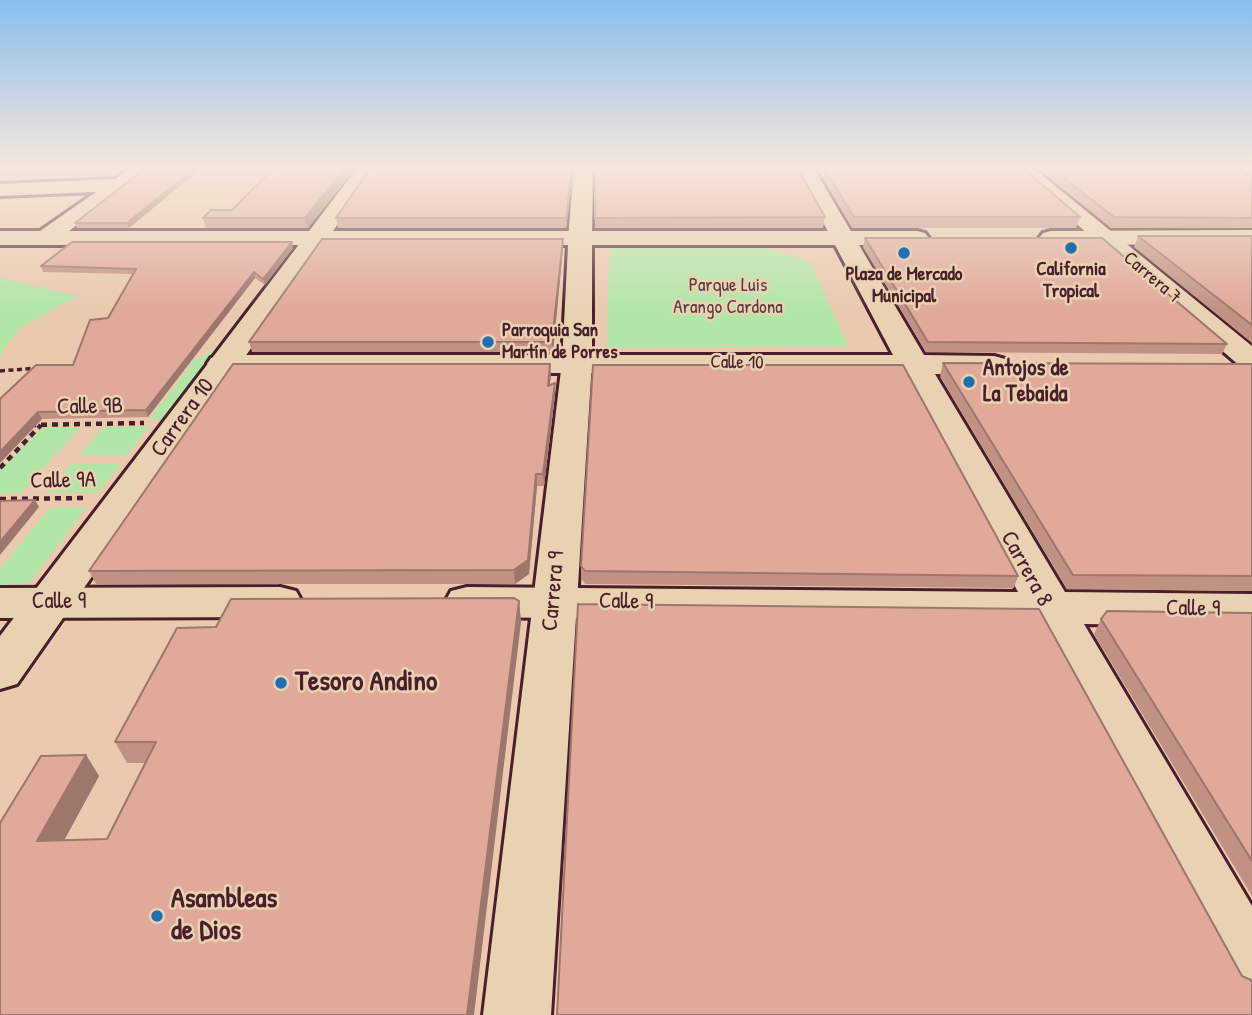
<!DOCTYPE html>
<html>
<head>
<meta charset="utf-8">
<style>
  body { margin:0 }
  canvas { display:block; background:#eac9ae }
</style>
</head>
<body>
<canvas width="1252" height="1015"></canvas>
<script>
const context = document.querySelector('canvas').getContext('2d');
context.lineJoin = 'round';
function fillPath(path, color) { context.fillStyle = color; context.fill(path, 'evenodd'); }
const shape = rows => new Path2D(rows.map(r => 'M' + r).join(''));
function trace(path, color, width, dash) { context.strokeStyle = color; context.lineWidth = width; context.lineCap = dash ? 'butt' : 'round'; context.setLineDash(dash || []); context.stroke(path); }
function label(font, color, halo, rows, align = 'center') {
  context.font = font + ' "Patrick Hand",sans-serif'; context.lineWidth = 5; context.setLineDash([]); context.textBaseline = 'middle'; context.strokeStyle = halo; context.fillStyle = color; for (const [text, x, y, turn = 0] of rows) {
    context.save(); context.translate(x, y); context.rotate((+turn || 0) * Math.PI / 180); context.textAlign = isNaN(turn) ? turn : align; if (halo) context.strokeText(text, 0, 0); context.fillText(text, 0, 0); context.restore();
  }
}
fillPath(shape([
  [609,246,762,246,810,261,848,346,607,348],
  [0,276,6,279,78,296,21,327,0,355],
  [221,345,224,346,166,419,148,420,190,367,185,366],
  [150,426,127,455,79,455,104,427],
  [42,427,81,427,21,493,0,494,0,471],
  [72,464,121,464,98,493,47,493],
  [87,507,29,584,0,585,0,569,50,508]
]), '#b2e6a7');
const minor = shape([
  [132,167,154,167,69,231,314,231,322,233,326,238,322,243,314,245,0,245,0,231,40,231,96,192,0,196,0,184,115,179,132,167],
  [574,167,593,167,592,239,588,244,580,246,572,244,568,239,574,167],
  [794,167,813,167,924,355,994,356,1005,359,1009,365,1005,371,994,374,935,374,1065,592,1252,594,1252,626,1084,624,1252,906,1252,1000,1229,991,1035,623,467,617,451,613,445,602,451,591,467,587,1018,592,903,373,222,373,211,370,207,364,211,358,222,355,893,355,794,167],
  [1011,167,1032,167,1252,346,1252,370,1241,367,1011,167],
  [280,587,296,591,302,602,296,613,280,617,0,618,0,588,280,587]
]);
const major = shape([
  [358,167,377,167,333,231,917,231,925,233,929,238,925,243,917,245,592,245,592,362,551,1015,483,1015,562,362,568,245,323,245,17,684,0,689,0,636,358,167],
  [1252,230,1252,244,1051,245,1043,243,1039,238,1043,233,1051,231,1252,230]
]);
trace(minor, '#4a1f2b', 6);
trace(major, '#4a1f2b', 6);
trace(shape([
  [0,371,38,368]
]), '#4a1f2b', 3.5, [5, 3.5]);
trace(shape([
  [30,425,144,423],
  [0,468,41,425],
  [0,499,84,498]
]), '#4a1f2b', 4.5, [6, 5]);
fillPath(minor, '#e9d2b2');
fillPath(major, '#e9d2b2');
fillPath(shape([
  [147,167,203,167,129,228,77,228,75,223],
  [356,167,308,228,206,228,203,218,232,210],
  [371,167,574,167,566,228,338,228,336,218],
  [595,167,825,217,823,228,595,228],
  [816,167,1022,167,1080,217,1076,228,852,228],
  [1036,167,1238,167,1248,174,1252,174,1252,228,1111,228],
  [1138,236,1252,236,1252,343,1134,247],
  [865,238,1227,344,1222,354,926,352,863,247],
  [293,248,265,285,255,278,148,417,42,419,0,463,0,399,73,365,108,318,133,274,43,272,41,266],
  [563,248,553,352,252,352,249,342],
  [943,363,1252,364,1252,591,1067,589,940,376],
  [550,364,550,385,555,394,544,486,537,486,529,574,515,584,96,584,89,571],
  [581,566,1018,576,1014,588,585,584,581,578],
  [519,601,521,622,0,1015,86,755,99,776,64,840,107,839,145,763,127,763,115,742,216,627],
  [1252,613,1252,896,1094,634,1101,619]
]), '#c19184');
fillPath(shape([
  [196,167,203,167,129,228,127,223],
  [346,167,356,167,308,228,305,218],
  [572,167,574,167,566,228,566,218],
  [563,239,563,248,553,352,552,342],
  [292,242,293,248,265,285,263,279],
  [254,272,255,278,148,417,146,410],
  [550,364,551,376,548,398,548,386],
  [555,383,555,394,544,486,543,474],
  [38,412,42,419,0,463,0,452],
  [536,474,537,486,529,574,515,584,514,570],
  [35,500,39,507,0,555,0,542],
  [519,601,521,622,474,1015,467,1015],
  [86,755,99,776,53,861,37,841]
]), '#9d766c');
const building = shape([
  [147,167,196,167,127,223,75,223,147,167],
  [275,167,346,167,305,218,203,218,211,210,232,210,275,167],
  [371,167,572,167,566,218,336,218,371,167],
  [595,167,797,167,825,217,595,218,595,167],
  [823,167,1022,167,1080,217,854,217,823,167],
  [1050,167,1238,167,1248,174,1252,174,1252,218,1114,217,1050,167],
  [1138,236,1252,236,1252,325,1138,236],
  [865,238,1102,238,1227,344,928,342,865,238],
  [322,239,563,239,552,342,249,342,322,239],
  [72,242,292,242,263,279,254,272,146,410,38,412,0,452,0,399,36,365,73,365,90,320,108,318,136,269,41,266,72,242],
  [943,363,1252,364,1252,576,1073,575,943,363],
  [233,364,550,364,548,386,555,383,543,474,536,474,528,560,514,570,89,571,233,364],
  [593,365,903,365,1018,576,585,571,581,566,593,365],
  [35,500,0,542,0,501,35,500],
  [514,598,519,601,467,1015,0,1015,0,823,41,756,86,755,37,841,107,839,156,742,115,742,177,628,216,627,231,599,514,598],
  [578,604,1039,609,1242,976,1251,980,1252,983,1252,1015,557,1015,578,604],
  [1107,611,1252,613,1252,861,1101,619,1107,611]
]);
fillPath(building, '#e0a99a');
trace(building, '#9d766c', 2);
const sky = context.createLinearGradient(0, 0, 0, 310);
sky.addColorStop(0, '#88bfee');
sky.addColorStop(0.54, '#f6e7db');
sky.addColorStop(1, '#f6e7db00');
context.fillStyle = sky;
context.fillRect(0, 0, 1252, 310);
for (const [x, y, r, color] of [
  [1071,248,7,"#1f6fb2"],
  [904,253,7,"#1f6fb2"],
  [488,342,7,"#1f6fb2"],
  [969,382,7,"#1f6fb2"],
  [281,683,7,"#1f6fb2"],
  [157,916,7,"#1f6fb2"]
]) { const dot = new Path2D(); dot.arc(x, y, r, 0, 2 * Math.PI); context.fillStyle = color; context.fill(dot); trace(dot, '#e9d2b2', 2.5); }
label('bold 19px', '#4a1f2b', '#e9d2b2', [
  ["California",1071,270],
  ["Tropical",1071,292],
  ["Plaza de Mercado",904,275],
  ["Municipal",904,297],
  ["Parroquia San",502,331,"left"],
  ["Martín de Porres",502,353,"left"]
]);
label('19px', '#4a1f2b', '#e9d2b2', [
  ["Carrera 7",1152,278,40],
  ["Calle 10",737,363,1]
]);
label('19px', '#5a3d3e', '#e9d2b2', [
  ["Parque Luis",728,286],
  ["Arango Cardona",728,308]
]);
label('bold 23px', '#4a1f2b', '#e9d2b2', [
  ["Antojos de",983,369],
  ["La Tebaida",983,395]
], 'left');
label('23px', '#4a1f2b', '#e9d2b2', [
  ["Calle 9B",90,407,-1],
  ["Carrera 10",183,418,-54],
  ["Calle 9A",63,481,-1],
  ["Carrera 8",1026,569,61],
  ["Carrera 9",554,591,-85],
  ["Calle 9",59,602],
  ["Calle 9",626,602,1],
  ["Calle 9",1193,609,1]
]);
label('bold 28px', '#4a1f2b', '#e9d2b2', [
  ["Tesoro Andino",295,683],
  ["Asambleas",171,900],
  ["de Dios",171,932]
], 'left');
</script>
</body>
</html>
